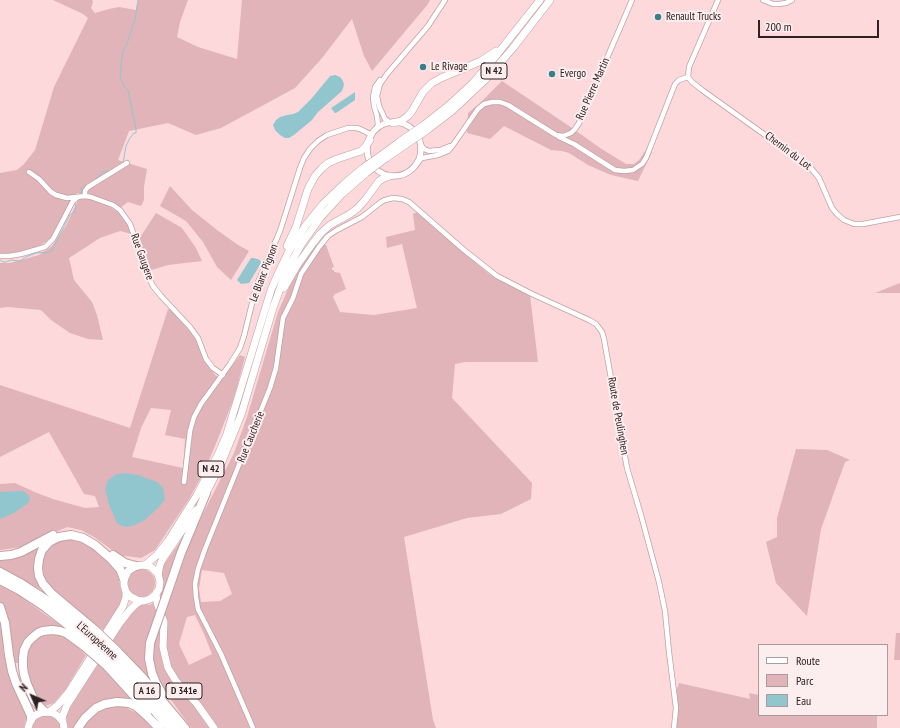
<!DOCTYPE html>
<html>
<head>
<meta charset="utf-8">
<style>
  body { margin:0 }
  #map { position:relative; width:900px; height:728px; overflow:hidden; background:#fdd9dc; font-family:"PT Sans Narrow",sans-serif }
  canvas { display:block }
  .legend { position:absolute; left:758px; top:644px; width:130px; height:72px; box-sizing:border-box; background:#fcedee; border:1px solid #aa9b9c; margin:0; padding:5px 7px; list-style:none; font-size:12px; color:#2e2122 }
  .legend li { display:flex; align-items:center; gap:8px; height:20px }
  .legend b { width:20px; border:1px solid #aa9b9c }
  .north { position:absolute; left:12px; top:676px; width:40px; height:40px; -webkit-text-stroke:3px #fcedee; paint-order:stroke; rotate:315deg; font-size:11px; font-weight:700; line-height:16px; text-align:center; color:#2e2122 }
  .north::after { content:''; display:block; margin:auto; width:14px; height:18px; background:#2e2122; clip-path:polygon(50% 0,100% 100%,50% 72%,0 100%) }
  .scale { position:absolute; left:758px; top:20px; width:121px; height:18px; box-sizing:border-box; border:2px solid #2e2122; border-top:0; padding-left:5px; font-size:12px; line-height:14px; white-space:nowrap; color:#2e2122; -webkit-text-stroke:3px #fcedee; paint-order:stroke }
</style>
</head>
<body>
<div id="map">
<canvas width="900" height="728"></canvas>
<ul class="legend">
<li><b style="height:5px;background:#fff"></b>Route</li>
<li><b style="height:11px;background:#e0b4b8"></b>Parc</li>
<li><b style="height:11px;background:#92c6cf"></b>Eau</li>
</ul>
<div class="north">N</div>
<div class="scale">200 m</div>
</div>
<script>
const context = document.querySelector('canvas').getContext('2d');
context.lineJoin = 'round';
function fillPath(path, color) { context.fillStyle = color; context.fill(path, 'evenodd'); }
const shape = rows => new Path2D(rows.map(r => 'M' + r).join(''));
function trace(path, color, width, dash) { context.strokeStyle = color; context.lineWidth = width; context.lineCap = dash ? 'butt' : 'round'; context.setLineDash(dash || []); context.stroke(path); }
function label(font, color, halo, rows, align = 'center') {
  context.font = font + ' "PT Sans Narrow",sans-serif'; context.lineWidth = 4; context.setLineDash([]); context.textBaseline = 'middle'; context.strokeStyle = halo; context.fillStyle = color; for (const [text, x, y, turn = 0] of rows) {
    context.save(); context.translate(x, y); context.rotate((+turn || 0) * Math.PI / 180); context.textAlign = isNaN(turn) ? turn : align; if (halo) context.strokeText(text, 0, 0); context.fillText(text, 0, 0); context.restore();
  }
}
fillPath(shape([
  [53,0,92,0,93,2,91,8,95,13,109,9,119,7,136,10,138,0,188,0,180,22,177,37,198,47,237,59,242,0,430,0,428,4,372,71,364,56,352,19,322,58,295,88,221,128,196,135,168,123,129,131,118,160,147,169,144,187,144,200,141,206,128,202,120,208,95,196,77,193,52,237,47,241,39,246,25,251,14,253,0,253,0,173,17,170,24,164,35,150,54,87,88,18,83,14],
  [502,81,572,128,600,148,626,164,634,164,639,160,645,151,652,152,638,181,611,175,597,169,588,165,569,153,562,151,551,150,504,126,490,139,467,133,468,113,480,103],
  [170,186,192,210,217,230,238,245,249,251,231,280,217,267,203,242,186,221,160,206],
  [79,198,90,199,108,206,119,213,125,218,131,229,132,234,120,231,100,238,69,258,74,280,92,302,97,315,103,340,88,339,70,333,51,320,41,310,8,307,0,308,0,263,10,263,39,255,52,246,66,226],
  [417,212,489,274,498,279,530,295,538,362,465,362,455,364,452,398,532,483,531,499,501,514,467,518,404,537,433,720,436,728,191,728,162,687,153,683,112,640,127,618,142,603,150,605,160,596,163,586,161,573,162,567,185,535,191,537,234,453,247,417,278,312,293,278,315,245,326,245,334,267,332,268,332,270,334,270,334,272,340,273,346,289,335,294,333,297,340,312,374,315,417,308,402,244,387,248,386,237,415,230,413,214],
  [202,570,224,573,232,594,220,601,201,602,199,589],
  [195,615,204,634,212,654,189,665,179,644,187,617],
  [156,213,182,228,196,248,202,261,168,265,148,271,139,239],
  [900,283,900,293,875,293],
  [168,309,174,312,198,342,204,360,216,376,225,375,240,355,245,357,234,398,217,441,203,474,189,499,155,550,141,558,119,555,94,537,81,530,67,527,22,547,0,550,0,484,15,483,37,493,53,499,85,508,99,507,95,496,84,494,49,432,0,457,0,385,130,428],
  [151,408,171,410,165,435,185,439,183,468,132,457,141,428],
  [796,449,827,450,850,460,845,462,821,529,807,616,776,583,766,542,777,537,777,518],
  [71,539,83,543,98,552,117,571,123,596,122,602,103,630,59,597,48,585,42,590,0,568,0,558,39,546,48,549,59,541],
  '127 583a14 14 0 1 1 28 0a14 14 0 1 1-28 0Z',
  [0,586,18,595,67,630,68,638,86,655,65,690,54,703,45,706,39,702,28,681,25,663,15,663,13,649,3,650,11,681,23,703,27,714,24,728,0,728],
  [896,633,900,633,900,660,894,660],
  [98,664,110,674,133,699,125,707,139,714,152,728,68,728,66,717,72,704],
  [679,683,750,699,749,693,759,695,759,715,878,715,877,717,877,728,672,728,674,711,673,702],
  [50,715,56,718,60,723,61,728,32,728,33,724,37,718,41,716]
]), '#e0b4b8');
fillPath(shape([
  [335,75,340,77,343,81,344,85,342,91,318,112,312,120,294,135,289,138,285,138,280,135,275,130,273,125,276,120,280,117,287,115,293,114,298,112,312,98,326,81,330,76],
  [355,92,355,100,336,113,335,113,331,108],
  [251,258,254,258,260,260,261,263,249,283,241,284,237,280],
  [125,473,138,475,157,482,163,488,165,499,159,507,145,520,135,525,127,527,122,526,117,523,109,505,105,489,108,480,112,477,117,474],
  [20,491,23,491,27,494,30,498,28,503,14,513,0,519,0,492]
]), '#92c6cf');
trace(shape([
  [123,163,126,146,130,138,134,133,136,133,136,129,128,90,124,86,120,77,121,65,123,51,128,41,135,19,138,0],
  [94,181,102,172,110,171],
  [80,194,82,193,81,189,82,187,86,186],
  [0,260,3,262,6,262,11,260,20,261,26,257,36,253,51,252,70,215,75,211,76,208,75,203]
]), '#92c6cf', 1);
const minor = shape([
  [763,0,773,4,779,4,786,3,792,0],
  [688,77,692,82,702,90,810,167,819,178,832,208,837,214,844,220,854,224,863,224,900,217],
  [688,77,689,67,718,0],
  [393,123,389,122,385,119,379,106,377,96,380,84,387,74,428,26,445,0],
  [376,130,378,125,377,116,374,106,373,97,375,87,380,80],
  [559,137,574,144,615,170,624,171,633,170,642,164,646,158,675,84,679,80,688,77],
  [421,145,424,149,429,151,440,150,450,146],
  [418,162,422,158,438,155,448,151,453,145,478,109,484,104,492,102,500,102,508,105,556,135,563,136,571,133,575,129,579,123,632,0],
  [29,172,39,179,51,192,56,195,67,198,85,196,91,197,113,205,120,210,130,224,150,280,153,286,161,296,190,327,198,338,206,359,213,368,223,375],
  [85,196,85,191,88,187,127,163],
  [0,256,9,256,21,254,45,247,53,239,73,201,78,197],
  [184,482,190,431,194,417,201,404,230,364,240,348,244,336,256,287,280,231,300,168,304,158,310,149,318,141,327,135,348,128,356,128,360,129,372,135],
  [253,728,221,654,198,609,196,597,195,584,198,569,205,549,270,388,276,368,283,318,293,298,301,274,319,247,328,236,337,230,362,217,381,202,385,200,393,198,402,199,409,202,464,250,497,276,532,294,589,320,596,324,602,332,604,339,627,468,641,515,659,582,665,611,669,652,676,708,674,728]
]);
const tertiary = shape([
  '367 149a27 27 0 1 1 54 0a27 27 0 1 1-54 0Z'
]);
const primary = shape([
  [156,593,157,603,164,622,163,647,165,656,168,668,176,681,197,704,214,728],
  [49,712,58,705,68,693,123,606,126,597,126,592,124,585,124,580,128,571,136,566,144,565,151,567,158,574,160,582,159,589,155,595,150,599,144,601,137,600,131,597,126,592],
  [62,720,63,715,67,705,119,624,129,611,136,604,141,601],
  [28,728,30,722,34,716,40,713,47,712,53,713,58,716,63,722,64,728]
]);
const trunk = shape([
  [393,123,401,121,408,116,412,111,423,92,432,83,441,78,481,61,496,51],
  [424,125,448,106,473,83,495,57,540,0],
  [427,130,452,111,486,79,513,48,550,0],
  [383,154,402,140],
  [386,158,405,145],
  [287,246,296,227,308,189,315,176,322,168,328,163,337,159,361,151,365,147,370,140],
  [284,288,298,264,313,243,321,233,330,225,350,214,358,208,365,200,379,181,384,178,390,176],
  [204,497,221,464,241,415,273,308,282,283,287,270,301,245,320,218,342,194,366,173],
  [145,565,157,555,168,541,197,495,218,455,227,434,233,414,271,290,278,274,289,251,306,225,323,204,344,184,363,168],
  [158,574,160,565,162,560,196,510]
]);
const motorway = shape([
  [113,555,125,563,136,566],
  [0,556,11,555,21,552,53,535],
  [0,572,22,584,50,602,69,616,91,635],
  [0,580,19,590,45,607,63,621,88,641],
  [168,591,181,553,206,493],
  [0,607,5,623,9,655,12,671,16,683,28,709,31,716,31,720],
  [95,630,51,593,43,584,39,576,38,568,39,559,42,550,49,542,59,537,71,535,83,538,95,545,111,559,120,569,124,579],
  [117,651,143,678,185,728],
  [113,655,145,689,178,728],
  [110,661,138,691,169,728],
  [107,666,148,711],
  [152,673,156,683,162,694],
  [45,712,39,706,34,700,27,684,24,674,23,667,23,658,24,650,28,642,32,638,38,633,43,631,52,630,60,631,66,633,84,646],
  [78,728,85,718,96,708,105,704,117,702,129,703,136,706,146,715,159,728]
]);
trace(minor, '#c2a0a3', 6);
trace(tertiary, '#c2a0a3', 7);
trace(primary, '#c2a0a3', 8);
trace(trunk, '#c2a0a3', 8);
trace(motorway, '#c2a0a3', 10);
trace(minor, '#fff', 4.5);
trace(tertiary, '#fff', 5.5);
trace(primary, '#fff', 7);
trace(trunk, '#fff', 7);
trace(motorway, '#fff', 8);
const trunkBridge = shape([
  [402,140,424,125],
  [405,145,427,130],
  [363,168,383,154],
  [366,173,386,158]
]);
const motorwayBridge = shape([
  [95,630,117,651],
  [91,635,113,655],
  [88,641,110,661],
  [84,646,107,666],
  [152,673,149,659,150,643,168,591]
]);
trace(trunkBridge, '#c2a0a3', 8, []);
trace(motorwayBridge, '#c2a0a3', 10, []);
trace(trunkBridge, '#fff', 7);
trace(motorwayBridge, '#fff', 8);
for (const [x, y, r, color] of [
  [658,17,4,"#397f8a"],
  [423,67,4,"#397f8a"],
  [552,74,4,"#397f8a"]
]) { const dot = new Path2D(); dot.arc(x, y, r, 0, 2 * Math.PI); context.fillStyle = color; context.fill(dot); trace(dot, '#fcedee', 1.5); }
for (const [x, y, w] of [
  [494,71,26],
  [211,469,26],
  [147,691,26],
  [184,691,36]
]) { const box = new Path2D(); box.roundRect(x - w / 2, y - 8, w, 16, 3); context.fillStyle = '#fcedee'; context.fill(box); trace(box, '#2e2122', 1); }
label('bold 10px', '#2e2122', null, [
  ["N 42",494,71],
  ["N 42",211,469],
  ["A 16",147,691],
  ["D 341e",184,691]
]);
label('11px', '#2e2122', '#fcedee', [
  ["Renault Trucks",666,17],
  ["Le Rivage",431,67],
  ["Evergo",560,74]
], 'left');
label('11px', '#2e2122', '#fcedee', [
  ["Rue Pierre Martin",593,89,-66],
  ["Chemin du Lot",788,151,37],
  ["Rue Gaugere",142,257,70],
  ["Le Blanc Pignon",264,273,-69],
  ["Route de Peulinghen",618,416,80],
  ["Rue Caucherie",251,437,-68],
  ["L'Européenne",97,641,42]
]);
</script>
</body>
</html>
